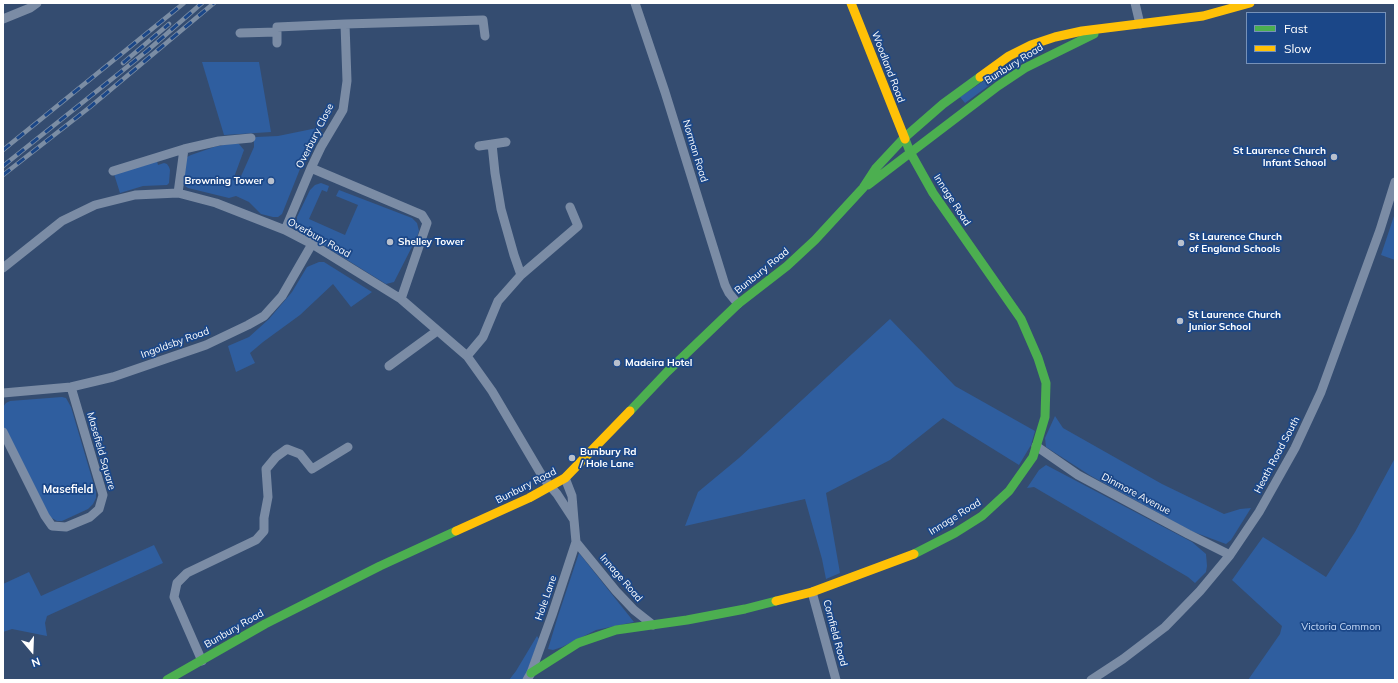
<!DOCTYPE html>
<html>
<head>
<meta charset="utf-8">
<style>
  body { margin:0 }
  #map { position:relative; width:1398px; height:683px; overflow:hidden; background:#344c70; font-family:Mulish,sans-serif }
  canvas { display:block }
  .frame { position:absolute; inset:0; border:4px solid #fff; pointer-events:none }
  .legend { position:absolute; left:1246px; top:12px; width:140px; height:52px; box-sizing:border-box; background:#1b4788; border:1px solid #7691b8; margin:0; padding:5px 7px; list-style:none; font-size:12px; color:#fff }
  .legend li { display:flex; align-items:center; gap:8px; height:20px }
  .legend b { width:20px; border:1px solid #7691b8 }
  .north { position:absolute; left:12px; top:631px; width:40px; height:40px; -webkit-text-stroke:3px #1b4788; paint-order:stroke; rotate:161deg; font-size:11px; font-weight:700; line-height:16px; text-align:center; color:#fff }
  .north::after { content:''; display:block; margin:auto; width:14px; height:18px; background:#fff; clip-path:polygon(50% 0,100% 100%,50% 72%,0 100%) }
</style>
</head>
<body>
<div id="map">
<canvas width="1398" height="683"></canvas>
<div class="frame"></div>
<ul class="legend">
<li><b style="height:5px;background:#4caf50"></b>Fast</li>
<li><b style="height:5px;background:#ffc107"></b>Slow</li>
</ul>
<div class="north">N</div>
</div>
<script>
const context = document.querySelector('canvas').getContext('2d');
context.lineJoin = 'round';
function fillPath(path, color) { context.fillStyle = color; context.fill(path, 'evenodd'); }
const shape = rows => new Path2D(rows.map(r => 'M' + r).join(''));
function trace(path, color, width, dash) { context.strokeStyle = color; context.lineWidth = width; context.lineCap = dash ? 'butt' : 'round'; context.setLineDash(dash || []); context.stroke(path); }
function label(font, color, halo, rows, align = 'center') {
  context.font = font + ' Mulish,sans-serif'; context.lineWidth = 3.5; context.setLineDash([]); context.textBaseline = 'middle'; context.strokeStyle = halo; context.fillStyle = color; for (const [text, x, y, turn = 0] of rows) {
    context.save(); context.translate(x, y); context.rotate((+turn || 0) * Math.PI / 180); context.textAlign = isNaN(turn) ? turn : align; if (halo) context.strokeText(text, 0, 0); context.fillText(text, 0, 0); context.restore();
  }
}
fillPath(shape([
  [1029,54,1030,55,1031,57,1010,70,965,103,960,97,1010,63],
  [202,62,259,62,271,132,224,135],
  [322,127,310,144,282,214,278,217,273,217,261,214,249,202,236,196,229,198,188,188,185,186,184,182,186,161,187,157,191,155,214,147,232,143,239,144,244,150,233,180,238,183,254,147,254,139,256,137,278,136],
  [157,161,158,165,164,163,167,164,169,167,170,170,169,183,167,185,143,186,120,193,114,174],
  [321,183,329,186,327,192,322,190,309,219,345,235,358,205,336,196,339,190,412,218,417,223,419,231,417,237,394,282,386,284,302,232,297,222,297,217,310,190,315,185],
  [1395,213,1395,260,1381,255],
  [319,262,324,262,372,292,351,307,333,284,300,315,263,342,250,353,255,363,236,372,228,346,249,337,269,319,292,292,307,267],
  [890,319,955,386,1035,431,1031,445,1019,465,943,418,890,460,826,493,840,573,826,579,822,559,805,499,685,526,698,492,739,458],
  [62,397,66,398,71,407,96,492,96,498,93,504,88,509,62,521,57,521,50,517,29,482,3,427,3,407,6,403,10,401],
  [1055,416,1063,428,1162,484,1224,514,1240,509,1251,508,1231,540,1226,544,1191,531,1091,476,1046,447,1045,438],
  [1395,458,1395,680,1248,680,1280,634,1282,626,1232,580,1263,537,1326,577,1355,532],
  [1046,465,1192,542,1206,554,1207,566,1206,572,1195,583,1188,577,1034,487,1027,488,1039,470],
  [154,545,163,563,47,616,45,623,47,636,12,629,3,632,3,584,29,572,41,596],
  [579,553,634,622,596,630,562,647,553,650,548,649,558,616],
  [537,636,539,639,525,677,523,680,509,680,516,671]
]), '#2f5e9f');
trace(shape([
  [635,3,665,92,725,285,729,293,738,304],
  [1135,3,1140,24],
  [3,19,30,8,37,3],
  [240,33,277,32],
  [277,43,277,27,345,24,483,20,485,36],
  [492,144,495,173,501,209,514,255,521,275],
  [479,146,506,142],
  [311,168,422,215,427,223,401,299],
  [113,171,184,149,219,141,251,138],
  [178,193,184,149],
  [285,230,311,168,321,147,343,110,347,81,345,24],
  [3,268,62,221,95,205,135,195,178,193,216,203,285,230,312,244,401,299,467,356,492,391,544,479,557,494,574,520,572,496,565,478],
  [467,356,483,337,498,301,521,275,578,226,570,207],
  [389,366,437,331],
  [3,393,71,387,113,377,206,345,248,325,264,316,282,296,312,244],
  [3,432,45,516,52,526,66,527,90,517,99,509,103,495,71,387],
  [1036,446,1078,475,1188,534,1230,555],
  [576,542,616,591,634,610,653,625],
  [812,592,836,680],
  [202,661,174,597,177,583,187,573,256,540,264,531,264,518,268,497,266,469,276,457,287,449,300,454,312,469,348,447],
  [527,680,531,673,552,615,576,542,574,520],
  [1091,680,1123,659,1165,627,1200,591,1230,555,1259,512,1295,448,1321,392,1380,230,1395,182]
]), '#7b8ca5', 9);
trace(shape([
  [905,139,910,152,933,193,1021,319,1038,358,1046,383,1045,417,1033,457,1009,491,982,516,955,533,914,554],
  [868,185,998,86,1025,68,1094,34],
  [630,411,667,372,738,304,787,266,815,240,863,188,876,168,904,138,943,104,980,77],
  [531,673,578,643,616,630,687,620,745,609,776,601],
  [167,680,265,624,380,566,456,531]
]), '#4caf50', 9);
trace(shape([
  [851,3,905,139],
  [980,77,1009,56,1031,45,1055,37,1082,31,1203,16,1250,3],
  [456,531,529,498,565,478,630,411],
  [776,601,812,592,914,554]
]), '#ffc107', 9);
const rail = shape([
  [123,63,169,24],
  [3,150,184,3],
  [3,166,147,51,202,3],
  [3,175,90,107,214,3]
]);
trace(rail, '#7b8da4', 4.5);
trace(rail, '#1b4788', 3, [9]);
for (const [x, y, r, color] of [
  [1334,157,4,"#b8c0cd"],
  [271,181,4,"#b8c0cd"],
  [390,242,4,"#b8c0cd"],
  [1181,243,4,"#b8c0cd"],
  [1180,321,4,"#b8c0cd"],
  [617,363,4,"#b8c0cd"],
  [572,458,4,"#b8c0cd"]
]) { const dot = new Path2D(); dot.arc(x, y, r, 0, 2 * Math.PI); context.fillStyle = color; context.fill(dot); trace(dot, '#1b4788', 1.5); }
label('10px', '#fff', '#1b4788', [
  ["Bunbury Road",1014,64,-32],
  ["Woodland Road",888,67,69],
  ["Overbury Close",315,136,-63],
  ["Norman Road",695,151,73],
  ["Innage Road",952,200,57],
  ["Overbury Road",319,238,29],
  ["Bunbury Road",762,271,-39],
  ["Ingoldsby Road",175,343,-20],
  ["Masefield Square",101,451,74],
  ["Heath Road South",1277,455,-62],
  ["Bunbury Road",526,486,-27],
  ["Dinmore Avenue",1136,494,28],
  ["Innage Road",955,517,-32],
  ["Innage Road",621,578,49],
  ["Hole Lane",546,598,-71],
  ["Bunbury Road",234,629,-30],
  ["Cornfield Road",835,633,75]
]);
label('bold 10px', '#fff', '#1b4788', [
  ["St Laurence Church",1326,151,"right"],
  ["Infant School",1326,163,"right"],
  ["Browning Tower",263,181,"right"],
  ["St Laurence Church",1189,237],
  ["of England Schools",1189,249],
  ["Shelley Tower",398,242],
  ["St Laurence Church",1188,315],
  ["Junior School",1188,327],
  ["Madeira Hotel",625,363],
  ["Bunbury Rd",580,452],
  ["/ Hole Lane",580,464]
], 'left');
label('10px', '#c9ddf9', '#1b4788', [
  ["Victoria Common",1341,627]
]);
label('bold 11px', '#fff', '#1b4788', [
  ["Masefield",68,490]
]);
</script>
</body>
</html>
